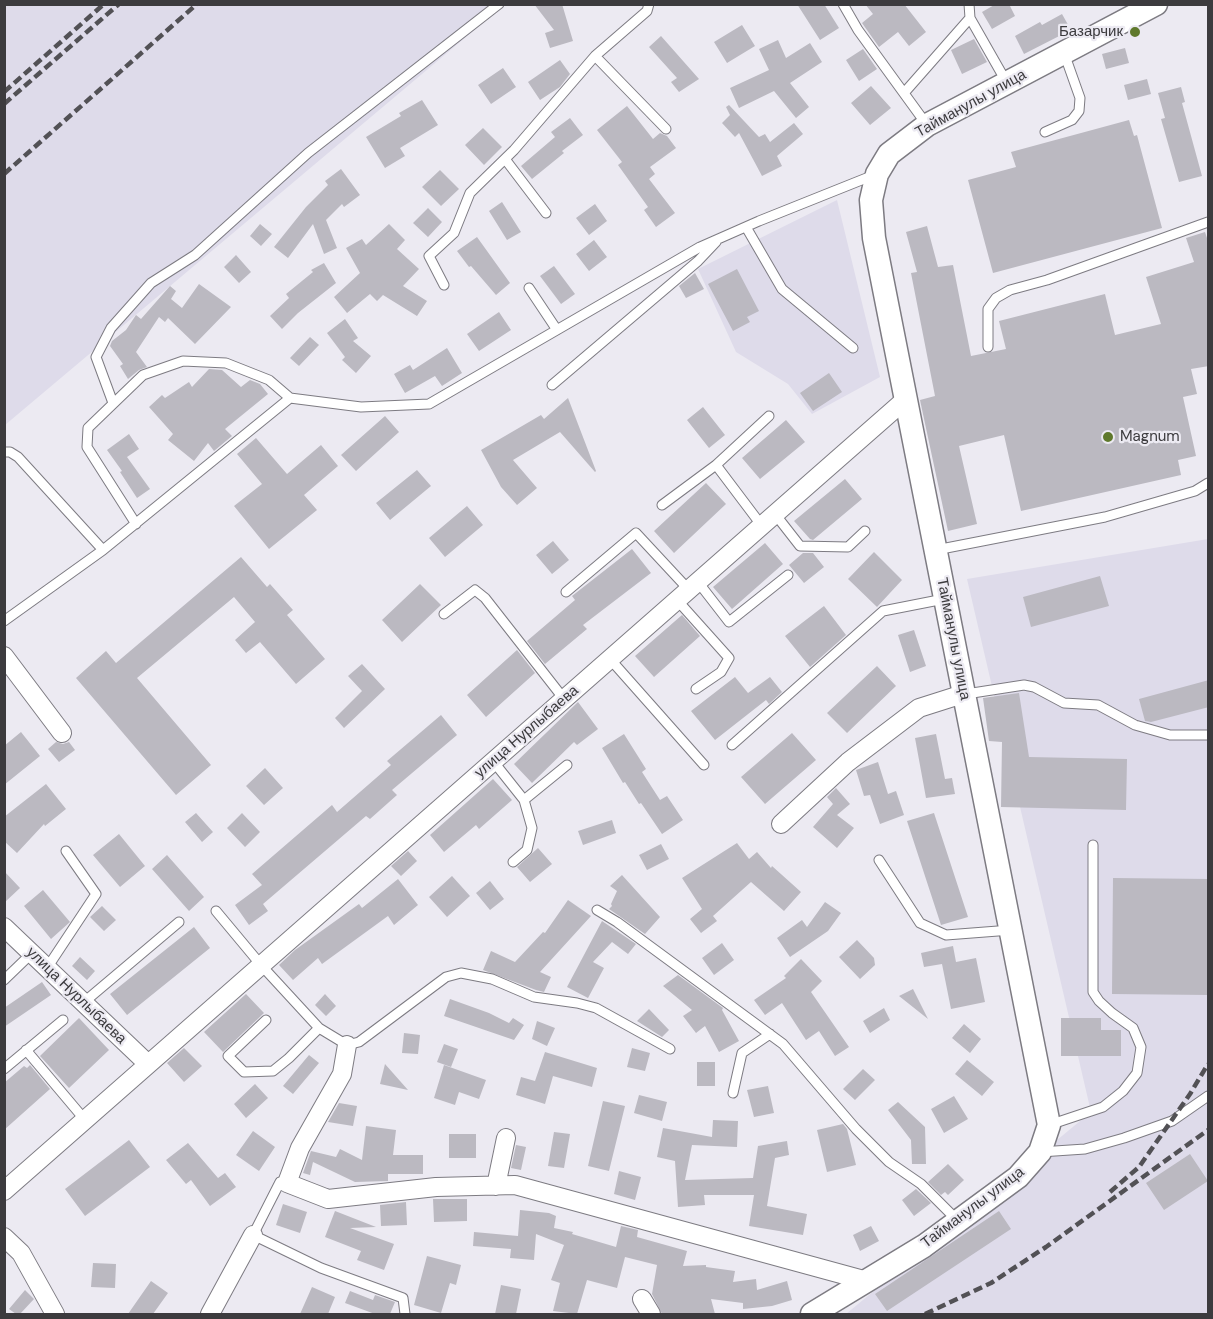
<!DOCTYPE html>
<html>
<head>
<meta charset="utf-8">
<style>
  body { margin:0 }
  #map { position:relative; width:1213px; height:1319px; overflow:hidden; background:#eceaf2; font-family:"DM Sans",sans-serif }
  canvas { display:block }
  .frame { position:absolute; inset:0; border:6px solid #3c3b3e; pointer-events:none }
</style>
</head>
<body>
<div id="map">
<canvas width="1213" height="1319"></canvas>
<div class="frame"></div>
</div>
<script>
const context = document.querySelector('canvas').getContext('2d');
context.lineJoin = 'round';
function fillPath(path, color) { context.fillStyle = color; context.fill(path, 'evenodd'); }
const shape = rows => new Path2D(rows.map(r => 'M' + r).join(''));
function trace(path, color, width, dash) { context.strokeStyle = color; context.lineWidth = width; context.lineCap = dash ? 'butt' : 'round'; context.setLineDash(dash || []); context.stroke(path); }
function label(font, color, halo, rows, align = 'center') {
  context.font = font + ' "DM Sans",sans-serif'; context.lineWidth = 4.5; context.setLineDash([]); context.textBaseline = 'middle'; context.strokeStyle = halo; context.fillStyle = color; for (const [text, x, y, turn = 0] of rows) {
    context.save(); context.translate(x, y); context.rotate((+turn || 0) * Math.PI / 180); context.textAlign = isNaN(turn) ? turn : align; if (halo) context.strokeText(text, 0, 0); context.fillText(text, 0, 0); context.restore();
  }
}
fillPath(shape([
  [5,5,504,5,5,425],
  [837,200,880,377,812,414,788,384,736,352,698,269],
  [1208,539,1208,1314,846,1314,1091,1112,967,579]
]), '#dedbea');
fillPath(shape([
  [534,4,562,4,573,41,550,48,545,33,554,30],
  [797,4,824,4,839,28,820,40],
  [865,4,904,4,926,32,909,46,898,32,879,47,862,23,873,14],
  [996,4,1009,4,1015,16,992,29,982,12],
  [1062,14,1071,30,1024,54,1015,36,1040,22,1042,25],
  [742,25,755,46,727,63,714,42],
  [661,36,699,79,679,92,671,82,677,78,649,47],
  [974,39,987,62,962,74,951,50],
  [778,40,786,58,810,43,822,62,790,83,809,107,796,118,774,91,739,108,730,88,769,70,759,49],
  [1125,48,1129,63,1106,69,1102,54],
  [863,49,877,69,859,81,846,60],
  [560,60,570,74,560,87,540,100,528,82],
  [503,68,516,87,491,104,478,85],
  [1147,79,1151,94,1128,100,1124,85],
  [871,86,891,108,870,125,851,103],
  [1181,87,1185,102,1182,103,1202,176,1179,182,1161,119,1165,118,1158,93],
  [422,100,438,125,400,148,405,156,385,168,366,137,401,116,399,113],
  [729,105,759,137,765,134,770,142,794,123,803,134,777,156,782,166,762,176,739,133,735,137,722,123,730,115,726,107],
  [627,106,653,139,660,133,667,136,676,148,650,167,655,174,649,179,675,213,656,227,644,210,648,207,618,165,622,162,597,130],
  [570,118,583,135,562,151,564,153,532,179,521,166,555,137,551,132],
  [1129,120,1134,136,1137,135,1162,228,993,273,968,180,1016,167,1011,152],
  [483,128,502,147,484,165,465,145],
  [341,169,360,195,344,207,342,204,326,220,337,248,324,254,313,224,288,258,274,247,306,207,328,185,325,181],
  [440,170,459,189,441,206,422,187],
  [502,202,521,232,507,240,489,211],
  [595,204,607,221,589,235,576,218],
  [428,208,442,222,428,237,413,223],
  [260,224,272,234,261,246,250,236],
  [389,224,405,240,397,249,419,269,403,286,427,301,417,316,383,295,377,301,370,294,347,313,334,297,360,273,346,248,362,239,366,245],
  [927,226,938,267,953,265,971,356,1006,349,999,321,1105,294,1115,335,1161,324,1146,277,1194,262,1186,238,1205,232,1209,244,1209,366,1191,369,1197,394,1183,397,1196,456,1178,460,1181,475,1021,511,1004,435,959,446,977,524,948,531,920,400,935,396,911,273,917,272,906,232],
  [477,237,510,283,496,295,471,266,469,267,457,251],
  [594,240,607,257,589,271,576,254],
  [236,255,251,272,239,283,224,267],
  [324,263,336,283,298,313,282,329,270,316,289,298,286,294,313,272,311,270],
  [554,266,575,294,561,304,540,276],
  [737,269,759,311,747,317,750,322,733,331,708,284],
  [695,273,704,289,686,298,679,286],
  [199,284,231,307,195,344,168,318,165,322,159,317,136,352,147,367,139,370,128,379,120,366,123,364,110,346,112,341,126,330,136,315,141,319,170,286,176,291,171,299,182,308],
  [499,312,511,330,479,351,467,334],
  [345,319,358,338,353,341,371,356,356,373,342,360,345,357,327,333],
  [310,337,319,345,299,366,290,358],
  [447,348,462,373,442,386,435,376,405,393,394,374,410,365,413,370],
  [209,369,222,370,241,387,250,380,260,384,268,394,225,429,232,436,214,451,208,443,194,461,168,440,173,434,149,407,162,395,165,398,189,382,192,387],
  [829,373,842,392,813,411,800,393],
  [568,398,596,471,595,472,560,432,513,460,537,488,517,505,501,487,481,450,541,415,544,419],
  [703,407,725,435,709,448,687,420],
  [385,416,399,432,356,471,341,455],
  [786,420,805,442,760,479,742,458],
  [129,434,139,449,127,457,150,489,137,498,120,472,122,471,107,450],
  [256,438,287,474,321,445,338,466,304,495,317,510,269,549,234,506,262,484,237,454],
  [417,470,431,486,390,520,376,503],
  [845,479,862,499,813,540,810,539,794,521],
  [706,483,726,504,674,553,654,531],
  [467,506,483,525,445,557,429,538],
  [553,541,569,560,552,574,536,555],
  [765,543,783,564,732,609,713,587],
  [632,549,651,573,583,625,587,629,545,664,527,641,575,600,572,596],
  [874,552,902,580,877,607,848,579],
  [803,553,813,553,824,567,804,583,789,565],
  [241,557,267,587,270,584,293,610,287,615,325,659,296,684,260,642,246,653,235,640,255,622,234,597,137,678,211,765,176,795,76,678,106,651,116,663],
  [1100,576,1109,606,1031,627,1023,597],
  [420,584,441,605,402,642,382,620],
  [824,606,846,635,810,667,785,636],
  [682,615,700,636,654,677,635,656],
  [914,630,926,666,910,672,898,635],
  [517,650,535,673,486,717,467,695],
  [362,664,385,689,344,728,335,718,362,691,348,676],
  [877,666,896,686,847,733,827,713],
  [735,677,748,693,770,677,782,692,769,704,766,700,715,740,691,711],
  [1209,680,1209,707,1151,722,1145,721,1139,699],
  [1019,693,1029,757,1127,759,1126,810,1001,807,1002,742,989,741,983,698],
  [578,702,598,729,577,745,574,742,532,783,514,764],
  [441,715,457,735,392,790,397,795,370,819,366,816,263,904,268,911,249,925,235,905,262,885,252,874,332,805,337,812,391,765,387,761],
  [21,732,40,756,4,785,4,746],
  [792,733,816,760,765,804,741,777],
  [624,734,646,769,642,772,660,800,667,796,683,820,662,834,641,803,639,804,625,782,623,783,602,748],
  [936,734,945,779,952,778,955,794,926,798,915,738],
  [56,742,63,744,69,742,75,750,59,762,48,749],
  [878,762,888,794,896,791,904,815,880,824,870,795,864,796,856,770],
  [265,768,283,788,264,805,246,786],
  [493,779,512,800,479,829,476,825,444,852,430,835],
  [46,784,66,809,45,826,44,824,17,853,4,841,4,817],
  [836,788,850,804,837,815,854,828,837,848,813,827,833,804,827,797],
  [196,813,213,832,202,842,185,822],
  [242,813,260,832,245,847,227,828],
  [934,813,968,917,941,925,907,821],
  [612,820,616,833,583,845,578,831],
  [119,834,145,866,120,887,93,855],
  [737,843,749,859,757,852,771,868,772,866,801,892,784,911,751,882,713,916,717,921,701,933,690,919,702,909,682,878],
  [661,844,669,859,647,870,639,855],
  [538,848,552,864,530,882,517,867],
  [408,851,417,861,401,876,391,866],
  [167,855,204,897,189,911,152,869],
  [4,871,20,888,4,903],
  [622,875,660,917,645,934,609,909,612,906,611,904,617,891,610,886],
  [452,876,470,896,447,917,429,897],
  [1113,878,1209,879,1209,995,1112,994],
  [398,879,418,905,394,925,388,916,322,964,318,958,293,980,279,965,295,950,359,904,362,908],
  [490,881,504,899,490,910,476,893],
  [43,890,70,922,51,939,24,906],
  [568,900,591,916,540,972,551,977,544,992,536,990,483,970,491,951,515,962,543,932,545,933],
  [825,902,841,913,828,931,790,957,777,938,802,920,807,927],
  [102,906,116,920,104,931,90,917],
  [602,921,636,944,628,954,612,942,593,962,604,968,588,998,567,987],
  [194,927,210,948,127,1015,110,994],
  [857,940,874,958,875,965,860,979,839,957],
  [722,943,734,960,714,975,702,958],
  [953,946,956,962,976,958,985,1002,951,1009,942,964,924,967,921,953],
  [80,957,95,971,87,980,72,966],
  [801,959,822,981,811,992,849,1047,835,1056,819,1031,806,1040,782,1003,765,1015,754,1000,786,978,784,976],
  [678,975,723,1008,722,1010,739,1041,719,1052,705,1026,696,1033,683,1016,692,1010,663,986],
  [42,982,51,995,4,1027,4,1008],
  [913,989,928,1019,899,996],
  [246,994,264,1013,223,1052,204,1032],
  [325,994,336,1006,326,1016,315,1005],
  [450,999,489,1013,509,1023,513,1018,524,1025,514,1040,444,1016],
  [884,1008,890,1020,870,1033,863,1021],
  [649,1009,669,1030,662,1037,637,1021],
  [79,1018,109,1050,69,1088,40,1056],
  [1061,1018,1101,1018,1101,1030,1121,1030,1121,1056,1061,1056],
  [537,1021,555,1028,547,1046,532,1039],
  [964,1024,981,1039,970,1053,952,1038],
  [404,1033,420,1035,418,1054,402,1053],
  [444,1044,458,1049,451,1067,437,1062],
  [184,1048,202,1066,184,1082,167,1063],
  [632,1048,650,1053,645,1071,627,1067],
  [545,1052,597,1068,592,1087,553,1076,545,1104,516,1095,521,1077,535,1081],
  [309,1055,319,1063,293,1094,283,1086],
  [967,1060,994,1082,982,1096,955,1074],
  [697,1062,715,1062,715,1086,697,1086],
  [385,1064,408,1090,380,1084],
  [30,1065,50,1089,4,1130,4,1083,24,1066,27,1068],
  [444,1065,486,1080,479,1099,459,1092,455,1105,434,1098],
  [863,1069,875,1080,855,1100,843,1089],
  [255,1084,268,1098,246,1118,234,1104],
  [768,1086,774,1113,754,1117,747,1090],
  [639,1095,667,1102,662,1121,634,1113],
  [954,1096,968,1119,944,1133,931,1109],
  [603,1101,625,1106,609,1171,588,1166],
  [898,1102,925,1127,926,1164,912,1164,911,1140,888,1110],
  [339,1103,357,1106,353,1126,328,1122],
  [713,1120,738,1121,737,1147,692,1145,685,1180,753,1178,758,1146,787,1141,789,1155,775,1158,767,1206,807,1214,803,1235,749,1226,754,1195,704,1195,705,1205,678,1207,675,1161,657,1157,663,1128,712,1137],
  [843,1124,847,1129,856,1165,827,1172,817,1130],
  [366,1126,396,1130,393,1155,423,1155,423,1174,388,1174,388,1181,355,1182,313,1162,310,1175,303,1173,311,1151,336,1157,340,1149,362,1160],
  [253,1131,275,1147,259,1171,236,1155],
  [554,1132,570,1134,564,1168,548,1166],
  [449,1134,476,1134,476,1158,449,1158],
  [129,1140,150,1167,85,1216,65,1189],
  [188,1143,218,1178,225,1173,236,1187,210,1206,191,1180,186,1184,166,1160],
  [516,1145,526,1147,521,1170,511,1168],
  [1190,1154,1208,1181,1164,1210,1146,1183],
  [948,1164,964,1180,948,1195,945,1192,941,1195,928,1182],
  [619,1171,641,1177,635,1200,614,1194],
  [916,1189,931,1203,914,1216,902,1200],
  [433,1199,467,1199,467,1221,434,1222],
  [406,1202,407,1225,381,1226,380,1205],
  [283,1204,307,1212,300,1233,276,1225],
  [520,1210,549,1213,556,1216,554,1228,573,1232,572,1234,616,1247,621,1226,638,1230,637,1237,687,1251,683,1266,706,1265,706,1267,735,1271,733,1282,756,1279,757,1290,787,1281,792,1300,772,1306,743,1309,743,1303,711,1299,715,1314,662,1314,652,1294,657,1265,625,1257,617,1288,587,1280,577,1314,553,1311,560,1283,551,1280,564,1245,536,1234,534,1260,510,1258,511,1249,473,1246,474,1232,518,1236],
  [335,1211,376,1227,350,1228,394,1244,384,1270,357,1260,361,1251,325,1237],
  [999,1211,1011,1229,887,1311,875,1294],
  [871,1226,879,1241,860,1251,853,1235],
  [427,1256,461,1265,456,1285,450,1283,441,1313,414,1305],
  [93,1263,116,1264,115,1288,91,1287],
  [151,1281,168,1293,153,1314,128,1314],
  [501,1285,521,1289,516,1314,495,1314],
  [312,1287,335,1297,328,1314,300,1314],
  [25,1290,34,1299,20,1314,16,1314,9,1309],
  [350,1291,373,1300,375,1295,395,1302,390,1314,375,1314,345,1303]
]), '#bbb9c1');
const service = shape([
  [843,4,858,30,927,125],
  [969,4,970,18,1007,83],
  [595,56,666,129],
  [904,93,970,18],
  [1045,132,1072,120,1079,111,1080,98,1064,53],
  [505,159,546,213],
  [746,227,782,289,853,348],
  [444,285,429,256,454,233,470,193,514,150,595,56,647,11,649,4],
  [529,288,557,330],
  [988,347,988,309,996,298,1010,290,1047,280,1208,222],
  [552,385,698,261,716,242],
  [113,403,96,357,111,328,151,283,195,255,308,153,499,4],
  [4,452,10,452,18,457,103,550],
  [716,465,762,526],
  [662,505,716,465,769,416],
  [775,514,800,546,848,547,865,531],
  [136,524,87,447,88,428,143,375,183,361,226,363,269,380,290,398],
  [936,550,1105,517,1195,491,1208,483],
  [698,582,729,622,788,575],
  [566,592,636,533,689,590],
  [677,600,729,658,721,672,696,689],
  [444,614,475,590,485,598,564,699],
  [4,621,103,550,290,398,361,407,429,404,700,247,759,221,874,175],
  [610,659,704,765],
  [966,694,1024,685,1034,687,1064,703,1098,705,1135,725,1170,735,1208,735],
  [732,745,883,611,944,599],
  [493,761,524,800,532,828,527,850,513,862],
  [524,800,567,765],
  [879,860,920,923,946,935,1011,930],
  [597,910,617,922,783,1044,856,1129,889,1162,921,1184,958,1221],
  [216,911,261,965,319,1028,347,1045,359,1042,446,977,461,973,492,979,534,997,577,1003,596,1008,670,1049],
  [47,968,96,894,66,851],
  [4,980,32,953],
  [83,1003,179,922],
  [266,1020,228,1056,244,1072,273,1071,289,1058,319,1028],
  [26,1050,85,1120],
  [4,1069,63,1020],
  [733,1093,742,1053,770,1034],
  [1049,1125,1103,1107,1123,1091,1137,1073,1141,1047,1133,1028,1112,1013,1099,1001,1093,992,1093,845],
  [1040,1152,1085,1149,1124,1138,1172,1121,1208,1096],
  [287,1183,280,1182,253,1235,321,1268,403,1298,405,1314]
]);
const minor = shape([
  [4,656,62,733],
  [781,824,848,762,919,708,963,694],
  [4,927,148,1064],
  [347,1045,342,1074,300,1148,287,1183,328,1199,436,1187,515,1185,867,1281],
  [496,1186,506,1138],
  [4,1191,906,399],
  [4,1237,21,1253,55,1314],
  [642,1299,651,1314],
  [210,1314,253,1235]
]);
const tertiary = shape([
  [812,1314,924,1246,1018,1177,1040,1152,1049,1125,874,238,871,200,877,174,889,154,927,125,1156,4]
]);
trace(service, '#7d7b82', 11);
trace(minor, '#7d7b82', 20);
trace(tertiary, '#7d7b82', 25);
trace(service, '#fff', 9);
trace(minor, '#fff', 18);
trace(tertiary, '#fff', 22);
trace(shape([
  [4,92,104,4],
  [4,104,119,4],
  [4,174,197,4],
  [1110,1192,1139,1167,1190,1094,1208,1064],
  [925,1314,991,1283,1046,1247,1208,1130]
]), '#525155', 4.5, [9, 4.5]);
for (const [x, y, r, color] of [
  [1135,32,6,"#5f792c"],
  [1108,437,6,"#5f792c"]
]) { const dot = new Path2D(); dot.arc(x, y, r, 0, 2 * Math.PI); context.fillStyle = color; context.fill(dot); trace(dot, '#eceaf2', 2); }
label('15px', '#3c3b3e', '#eceaf2', [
  ["Базарчик",1123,32],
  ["Magnum",1120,437,"left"]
], 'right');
label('15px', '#3c3b3e', '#eceaf2', [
  ["Тайманулы улица",971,104,-29],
  ["Тайманулы улица",953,639,79],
  ["улица Нурлыбаева",527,732,-41],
  ["улица Нурлыбаева",76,996,44],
  ["Тайманулы улица",973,1208,-37]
]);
</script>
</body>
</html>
